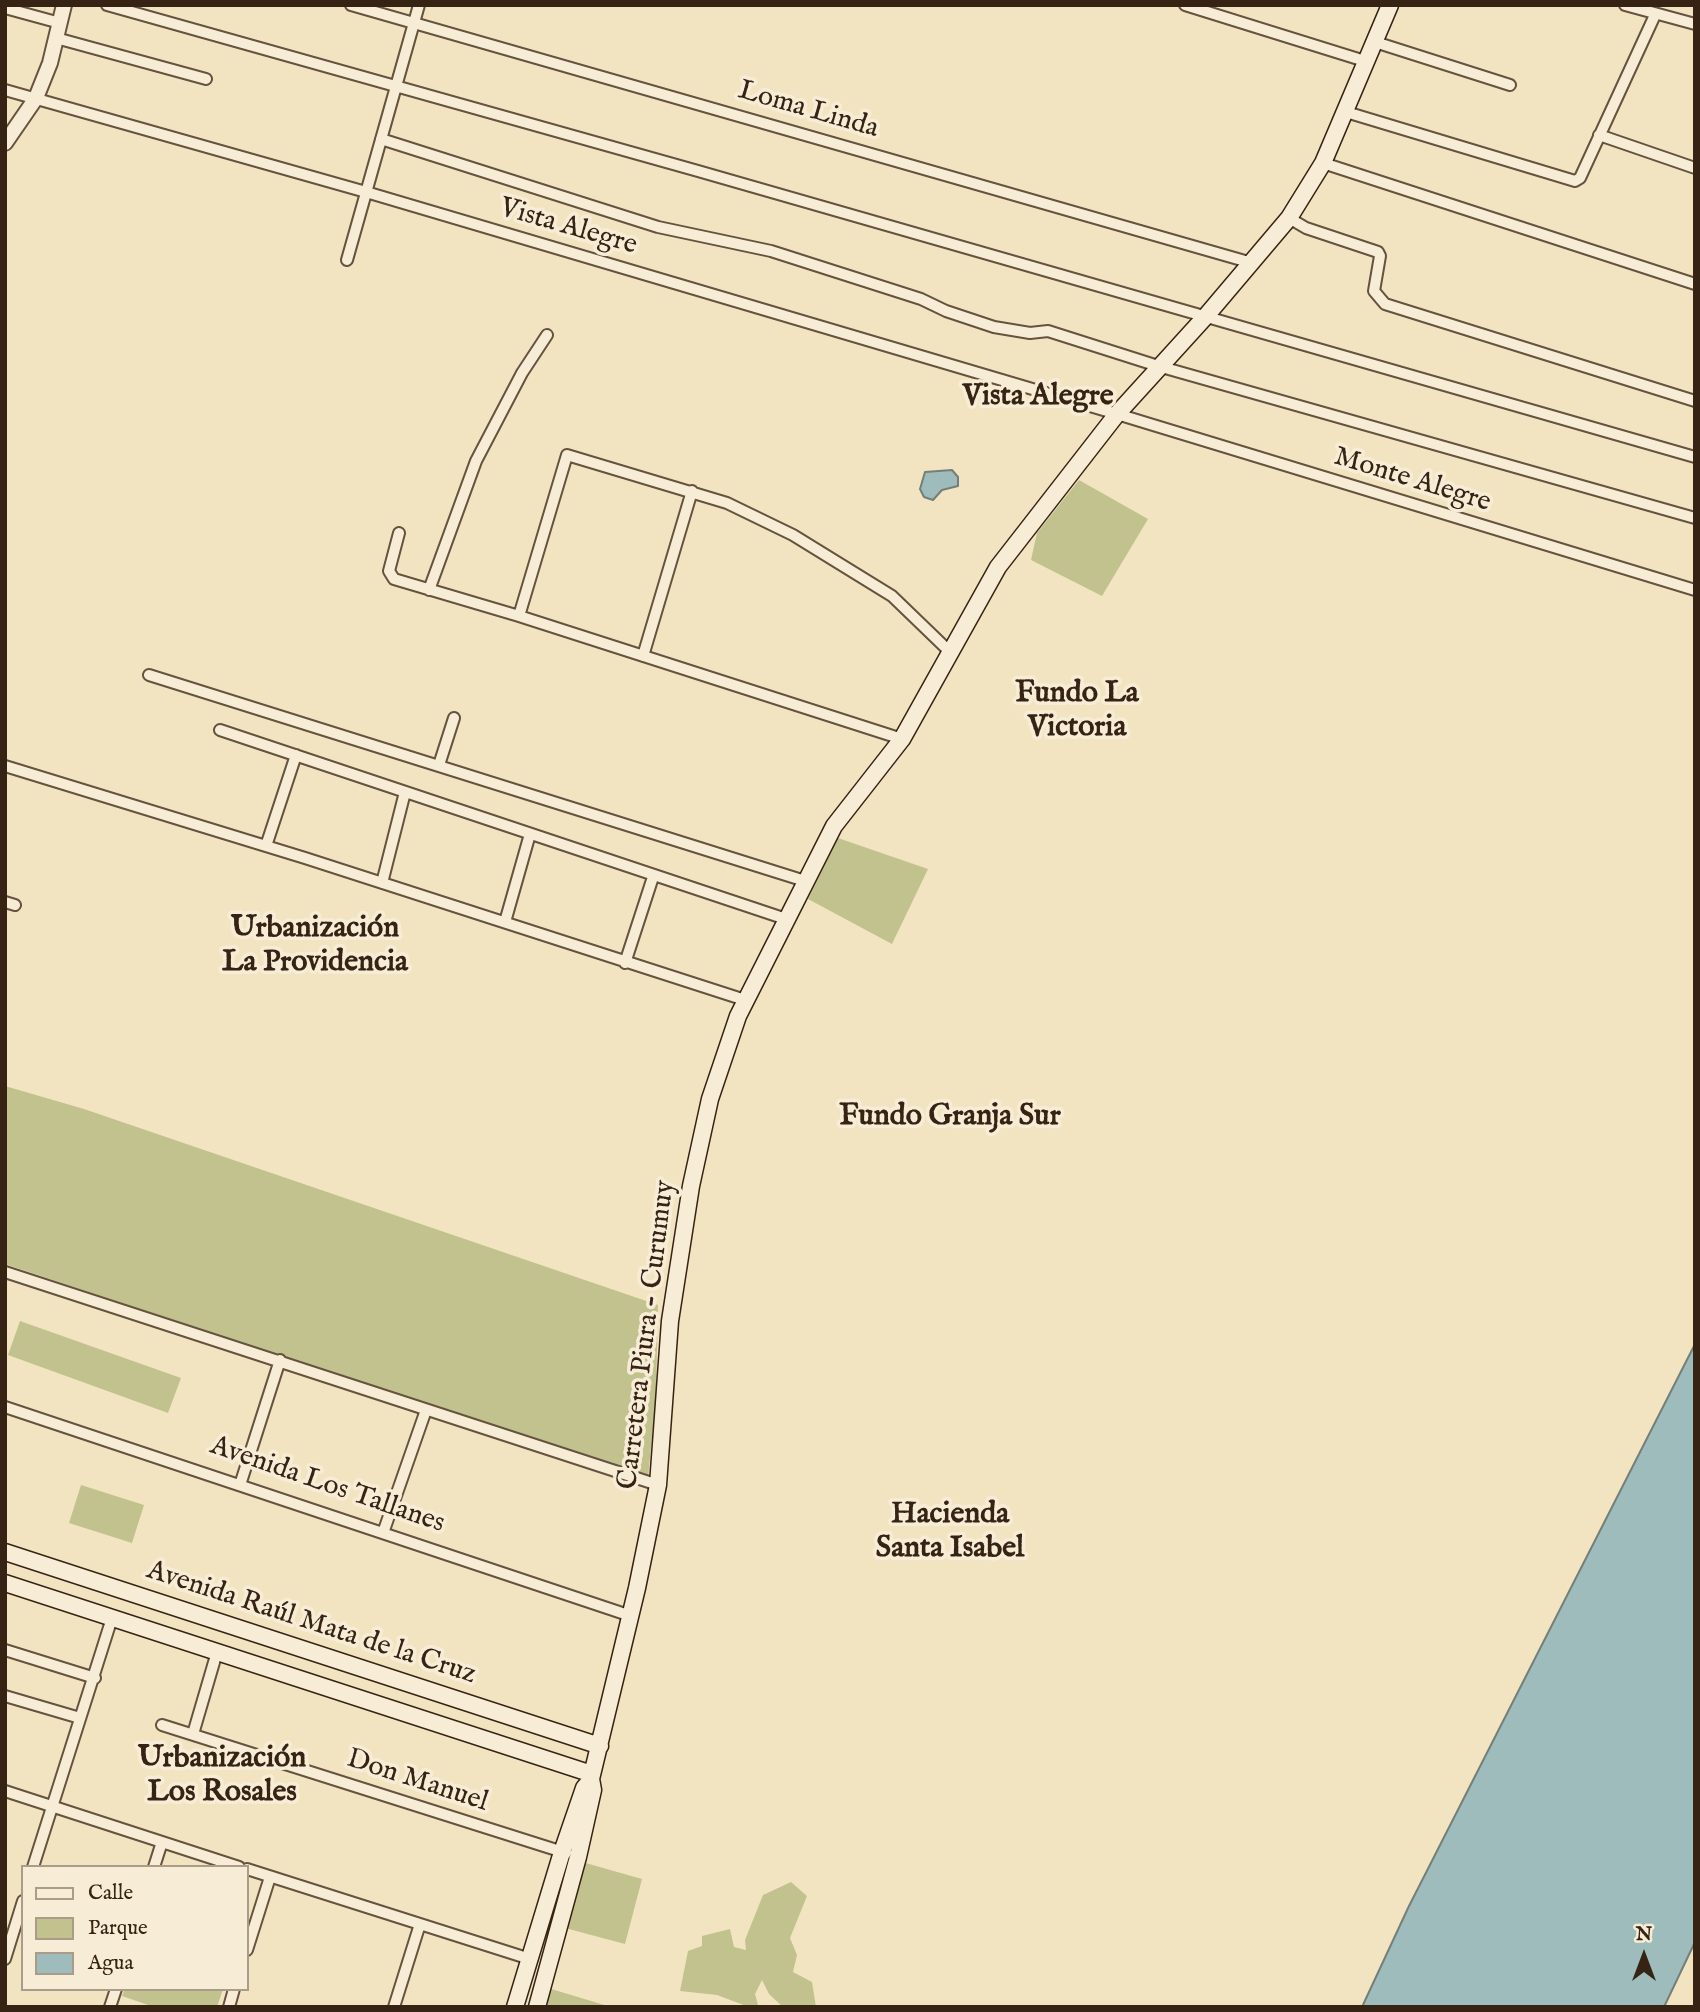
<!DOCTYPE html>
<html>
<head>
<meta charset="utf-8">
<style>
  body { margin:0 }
  #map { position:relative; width:1700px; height:2012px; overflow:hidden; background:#f3e4c1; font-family:"IM FELL English",serif }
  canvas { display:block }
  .frame { position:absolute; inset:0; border:7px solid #362314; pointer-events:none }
  .legend { position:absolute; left:21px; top:1865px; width:228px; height:126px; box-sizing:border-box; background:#f7edd7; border:2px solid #aa9c89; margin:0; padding:9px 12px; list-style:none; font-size:21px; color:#362314 }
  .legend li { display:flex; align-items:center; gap:14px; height:35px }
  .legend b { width:35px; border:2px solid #aa9c89 }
  .north { position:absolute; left:1609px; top:1921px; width:70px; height:70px; -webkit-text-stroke:5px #f7edd7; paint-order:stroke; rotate:0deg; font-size:19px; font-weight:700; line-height:28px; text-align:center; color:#362314 }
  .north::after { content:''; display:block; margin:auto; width:24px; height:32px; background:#362314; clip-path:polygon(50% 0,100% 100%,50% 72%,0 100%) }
</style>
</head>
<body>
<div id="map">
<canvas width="1700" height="2012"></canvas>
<div class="frame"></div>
<ul class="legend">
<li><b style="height:9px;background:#f7edd7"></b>Calle</li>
<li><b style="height:19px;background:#c2c28e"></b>Parque</li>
<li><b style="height:19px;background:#9ebcbb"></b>Agua</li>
</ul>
<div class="north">N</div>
</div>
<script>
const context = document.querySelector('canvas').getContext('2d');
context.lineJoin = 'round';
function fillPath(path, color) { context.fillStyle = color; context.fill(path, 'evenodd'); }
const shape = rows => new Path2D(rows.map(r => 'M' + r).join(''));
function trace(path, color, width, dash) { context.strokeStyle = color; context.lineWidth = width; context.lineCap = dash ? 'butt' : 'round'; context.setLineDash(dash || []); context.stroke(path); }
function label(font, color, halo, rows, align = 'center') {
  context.font = font + ' "IM FELL English",serif'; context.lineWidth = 7; context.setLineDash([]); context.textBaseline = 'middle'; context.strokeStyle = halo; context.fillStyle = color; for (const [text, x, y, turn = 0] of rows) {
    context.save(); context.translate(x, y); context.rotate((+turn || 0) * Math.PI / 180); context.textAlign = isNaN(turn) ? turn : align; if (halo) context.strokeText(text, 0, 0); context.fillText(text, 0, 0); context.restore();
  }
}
fillPath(shape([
  [1079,480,1148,519,1102,596,1031,560,1037,533],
  [838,838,928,869,892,944,808,899],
  [5,1086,84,1109,658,1305,656,1395,648,1478,5,1264],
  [20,1321,181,1378,168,1413,8,1355],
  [81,1485,144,1505,132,1543,69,1523],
  [582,1862,642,1879,625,1944,565,1928],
  [791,1882,807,1896,790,1938,797,1955,793,1972,812,1982,816,2007,783,2007,769,1994,762,1980,755,1994,758,2005,749,2007,717,1995,680,1991,688,1951,702,1946,702,1936,730,1929,734,1947,746,1950,745,1940,763,1895],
  [548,1988,611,2007,543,2007],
  [125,1989,223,1989,217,2007,154,2007,122,1996]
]), '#c2c28e');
const water = shape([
  [952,470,958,477,958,486,942,490,933,500,924,497,920,489,925,472,952,470],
  [1695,1344,1695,1942,1664,2007,1362,2007,1409,1906,1695,1344]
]);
fillPath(water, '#9ebcbb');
trace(water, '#747f78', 2);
const minor = shape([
  [107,5,698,171,1695,457],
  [351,5,1252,263],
  [1185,5,1368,62],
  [1625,5,1695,24],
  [5,8,60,23],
  [56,38,206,79],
  [1375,42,1510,85],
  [5,90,366,192,1117,414,1695,590],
  [1346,112,1575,181,1580,178,1655,15],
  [1599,135,1695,168],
  [381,139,658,227,771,251,921,299,946,311,994,327,1030,333,1048,331,1158,366,1695,518],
  [1323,163,1695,284],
  [1289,218,1306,228,1378,252,1380,256,1374,291,1385,304,1695,401],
  [347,260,419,5],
  [399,533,389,571,394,579,519,616,902,739],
  [429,590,476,461,522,373,547,335],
  [519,616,567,455,727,503,793,535,892,596,949,651],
  [643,656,692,491],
  [149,675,805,881],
  [220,730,786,919],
  [439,765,454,718],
  [5,766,305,858,745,1000],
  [266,846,296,755],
  [382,883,405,792],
  [5,902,15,905],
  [505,922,530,834],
  [625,963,653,877],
  [5,1272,658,1485],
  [5,1407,631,1616],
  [240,1485,280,1360],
  [383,1533,426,1410],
  [5,1650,95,1678],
  [5,1696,80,1718],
  [162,1725,566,1853],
  [193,1734,217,1652],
  [5,1791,239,1867],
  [33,1867,112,1618],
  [154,1867,162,1842],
  [247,1869,530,1959],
  [247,1950,270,1877],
  [5,1959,23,1901],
  [110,2007,116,1989],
  [229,2007,234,1989],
  [394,2007,420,1924]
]);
const tertiary = shape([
  [5,143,36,98,50,63,64,5]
]);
const secondary = shape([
  [5,1552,600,1746],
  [5,1583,592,1774],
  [515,2007,562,1852,584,1788,590,1781],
  [537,2007,578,1857,593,1790,591,1779,637,1588,658,1485,670,1321,691,1186,710,1099,738,1016,834,826,902,739,998,567,1117,414,1206,316,1289,218,1323,163,1390,5]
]);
trace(minor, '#65533f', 14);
trace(tertiary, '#65533f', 18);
trace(secondary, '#362314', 19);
trace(minor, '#f7edd7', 10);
trace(tertiary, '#f7edd7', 14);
trace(secondary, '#f7edd7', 16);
label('28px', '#362314', '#f7edd7', [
  ["Loma Linda",808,111,16],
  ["Vista Alegre",568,228,16],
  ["Monte Alegre",1412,481,17],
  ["Carretera Piura - Curumuy",648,1335,-83],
  ["Avenida Los Tallanes",327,1486,19],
  ["Avenida Raúl Mata de la Cruz",311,1624,18],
  ["Don Manuel",417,1782,18]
]);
label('bold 30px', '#362314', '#f7edd7', [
  ["Vista Alegre",1038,398],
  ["Fundo La",1077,695],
  ["Victoria",1077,729],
  ["Urbanización",315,930],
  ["La Providencia",315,964],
  ["Fundo Granja Sur",950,1118],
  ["Hacienda",950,1516],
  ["Santa Isabel",950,1550],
  ["Urbanización",222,1760],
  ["Los Rosales",222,1794]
]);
</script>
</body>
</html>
